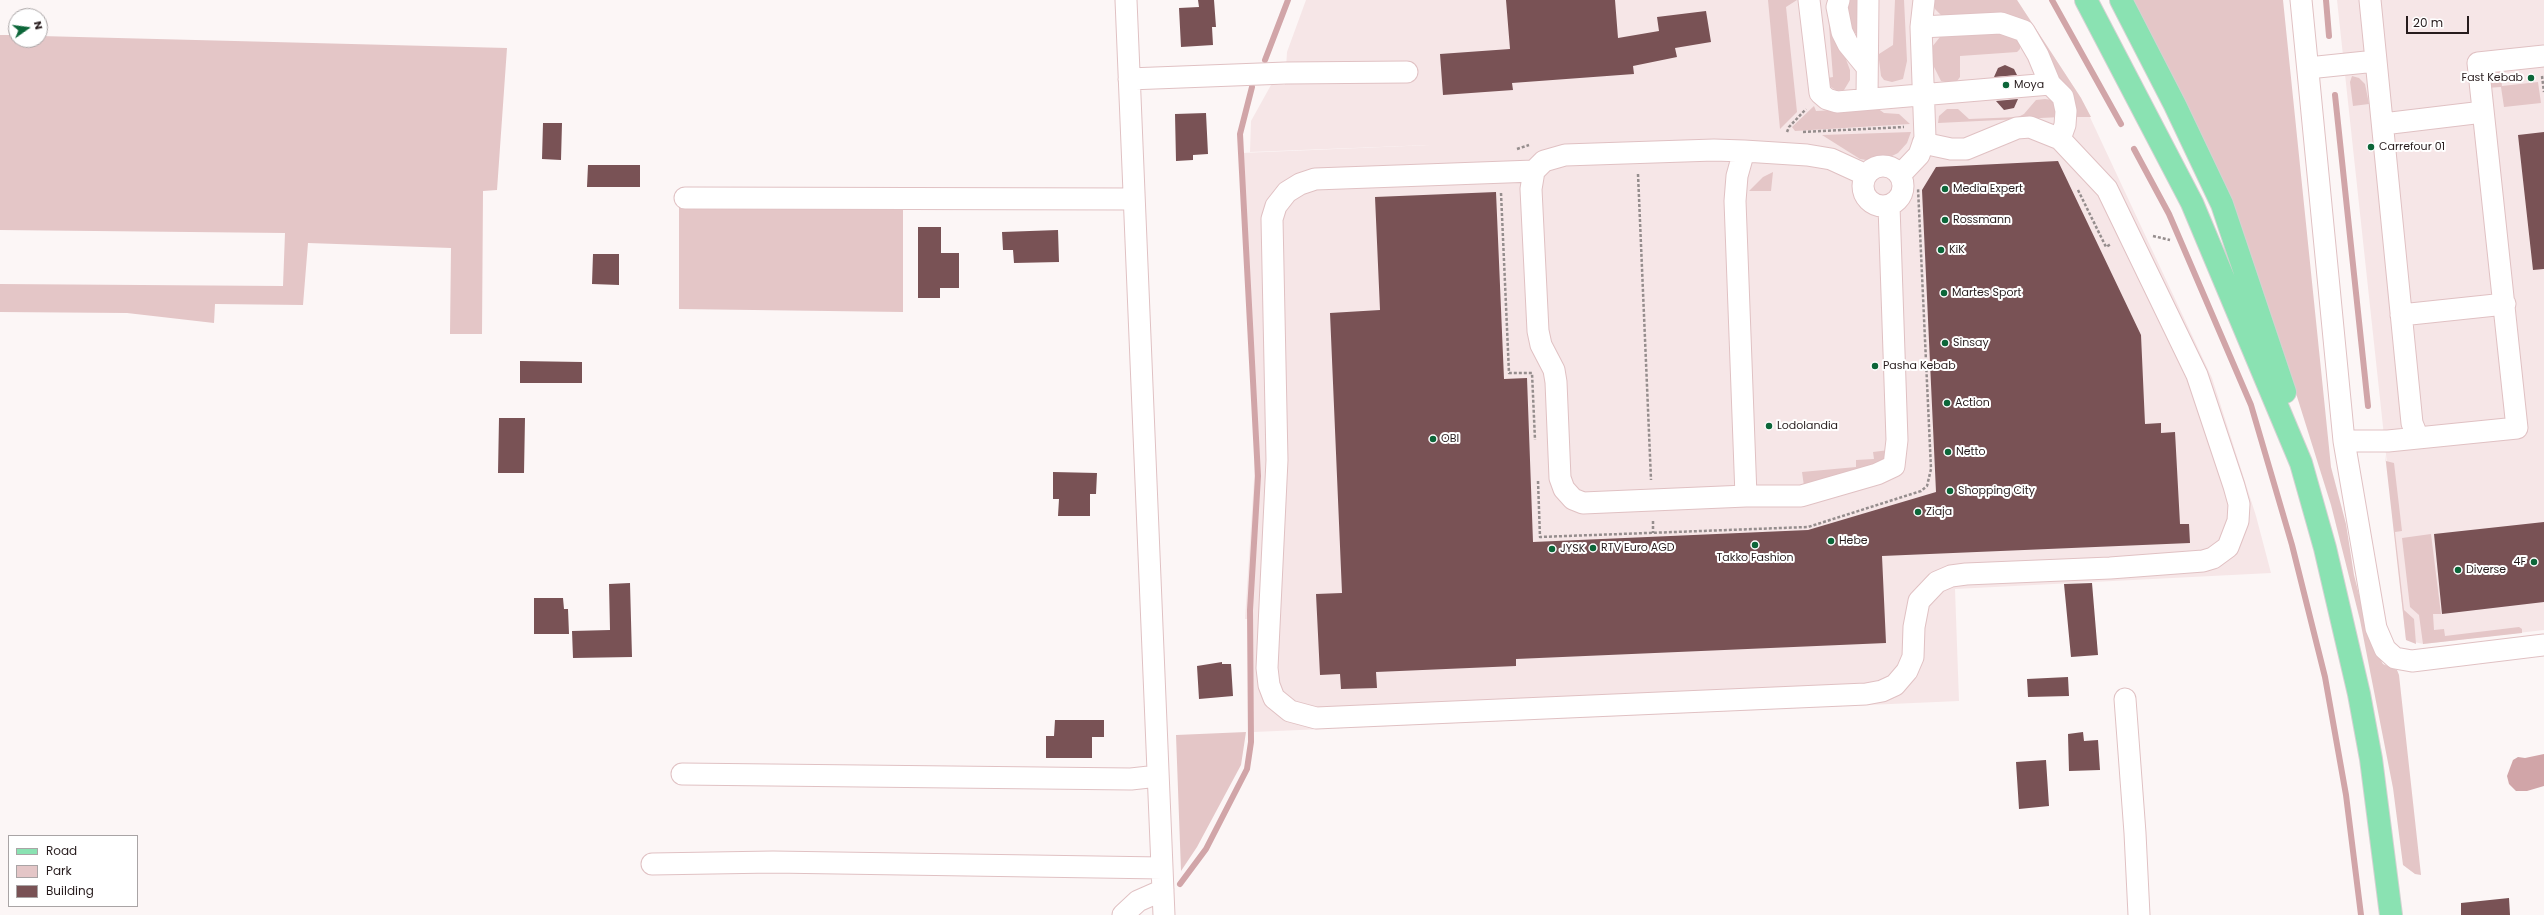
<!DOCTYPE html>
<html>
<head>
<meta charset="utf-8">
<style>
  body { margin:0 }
  #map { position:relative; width:2544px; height:915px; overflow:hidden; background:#fcf6f6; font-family:Poppins,sans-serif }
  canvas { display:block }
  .legend { position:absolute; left:8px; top:835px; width:130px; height:72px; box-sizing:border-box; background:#fff; border:1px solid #a9a4a5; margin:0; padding:5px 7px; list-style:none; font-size:12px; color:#271c1d }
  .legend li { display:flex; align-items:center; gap:8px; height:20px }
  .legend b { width:20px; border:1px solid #a9a4a5 }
  .north { position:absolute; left:8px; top:8px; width:40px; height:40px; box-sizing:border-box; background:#fff; border:1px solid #a9a4a5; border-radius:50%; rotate:76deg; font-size:11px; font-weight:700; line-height:16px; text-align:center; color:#271c1d }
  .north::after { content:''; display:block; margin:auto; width:14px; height:18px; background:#0c6639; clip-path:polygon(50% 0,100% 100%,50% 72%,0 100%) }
  .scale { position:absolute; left:2406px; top:16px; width:63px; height:18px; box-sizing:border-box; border:2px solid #271c1d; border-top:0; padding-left:5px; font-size:12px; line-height:14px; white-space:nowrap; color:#271c1d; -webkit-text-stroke:3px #fff; paint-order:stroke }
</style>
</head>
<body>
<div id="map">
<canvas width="2544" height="915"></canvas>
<ul class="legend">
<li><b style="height:5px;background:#8ae2b2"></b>Road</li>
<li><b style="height:11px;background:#e4c6c7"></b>Park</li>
<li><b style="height:11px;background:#795255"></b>Building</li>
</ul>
<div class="north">N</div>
<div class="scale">20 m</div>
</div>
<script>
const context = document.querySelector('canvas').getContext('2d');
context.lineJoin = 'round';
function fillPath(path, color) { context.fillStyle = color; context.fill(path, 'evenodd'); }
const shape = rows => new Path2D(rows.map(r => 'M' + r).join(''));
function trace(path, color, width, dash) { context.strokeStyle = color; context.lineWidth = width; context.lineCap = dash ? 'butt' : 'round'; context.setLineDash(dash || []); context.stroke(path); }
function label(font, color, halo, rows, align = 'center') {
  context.font = font + ' Poppins,sans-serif'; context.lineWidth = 4; context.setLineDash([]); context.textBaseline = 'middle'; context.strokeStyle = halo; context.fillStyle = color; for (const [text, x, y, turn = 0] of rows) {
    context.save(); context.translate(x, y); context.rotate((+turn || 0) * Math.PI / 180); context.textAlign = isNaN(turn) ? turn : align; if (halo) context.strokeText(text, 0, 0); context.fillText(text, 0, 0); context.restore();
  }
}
fillPath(shape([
  [1306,0,2017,0,2081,98,2212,378,2256,516,2271,573,1955,589,1959,701,1254,732,1252,619,1245,619,1254,479,1255,412,1242,153,1430,145,1250,152,1251,121,1271,85,1285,85,1287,52],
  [2337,0,2544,0,2544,630,2423,644,2406,640]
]), '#f6e6e7');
fillPath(shape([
  [1768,0,1797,0,1786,7,1797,112,1780,129],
  [1827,0,1832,0,1835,30,1850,70,1850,80,1844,90,1837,91,1831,87,1827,78,1833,77],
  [1846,0,1859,0,1857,34,1850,30],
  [1895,0,1904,0,1907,61,1903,79,1892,82,1884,80,1881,76,1879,60,1879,54,1893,45],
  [1932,0,2017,0,2081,98,2091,117,2074,117,2044,45,1942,16,1935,9],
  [2132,0,2283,0,2331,467,2346,524,2354,575,2371,642,2383,664,2397,670,2399,675,2421,875,2415,874,2403,865,2393,788,2360,620,2331,505,2294,387],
  [1950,32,2011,33,2020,41,2020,49,2017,52,1960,56,1960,77,1957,81,1950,83,1941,81,1933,65,1932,47,1940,37],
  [0,35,16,35,16,40,40,40,40,36,507,48,497,190,483,191,482,334,450,334,451,248,308,243,303,305,215,304,214,323,127,313,0,312,0,284,283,286,285,233,0,230],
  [2500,71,2502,86,2538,82,2541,103,2504,107,2501,87,2486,88,2489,77],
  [2352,76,2359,78,2365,84,2369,104,2353,106,2350,82],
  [2045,99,2053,100,2061,117,1938,123,1939,116,1947,109,1958,109,1969,119,2018,117,2024,114,2036,100],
  [1814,106,1816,111,1877,108,1884,113,1899,114,1910,124,1795,131,1792,127],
  [1911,132,1907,143,1898,153,1888,158,1873,161,1860,159,1822,135],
  [1773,172,1771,191,1749,191,1763,177],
  [679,205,903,207,903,312,679,309],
  [1889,450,1884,461,1804,486,1802,472,1856,467,1856,460,1874,459,1873,452],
  [2385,454,2386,461,2394,463,2402,531,2395,532,2404,610,2414,619,2416,644,2406,640],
  [2431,534,2441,614,2433,614,2434,630,2444,629,2445,636,2519,627,2522,629,2522,633,2423,644,2419,615,2410,607,2402,538],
  [1246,732,1241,765,1197,847,1181,871,1176,735]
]), '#e4c6c7');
fillPath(shape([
  [2544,754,2544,786,2527,791,2516,791,2509,784,2507,776,2513,760,2518,757,2525,758]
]), '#d1a5a8');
trace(shape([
  [2052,0,2121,124],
  [2326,0,2329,36],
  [1265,60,1288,0],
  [2335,95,2368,406],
  [2134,149,2169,214,2251,405,2292,545,2325,677,2346,795,2361,915],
  [1180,884,1206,849,1247,769,1251,742,1250,610,1258,476,1240,134,1252,87]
]), '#d1a5a8', 6);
fillPath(shape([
  [1198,0,1214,0,1216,27,1212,27,1213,45,1181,47,1179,8,1199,7],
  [1506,0,1615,0,1618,38,1659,31,1657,17,1706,11,1711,42,1675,48,1677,57,1633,66,1634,74,1512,83,1513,90,1443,95,1440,54,1510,49],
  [2005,65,2014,69,2017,75,1994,77,1998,68],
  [2018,99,2014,108,2004,110,1996,101],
  [1206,113,1208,154,1193,155,1193,160,1176,161,1175,114],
  [543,123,562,123,561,160,542,159],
  [2544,132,2544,269,2533,270,2518,135],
  [2058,161,2141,335,2145,424,2161,423,2161,433,2175,432,2180,524,2189,524,2190,543,1882,556,1886,643,1516,659,1516,666,1376,672,1377,688,1341,689,1340,674,1320,675,1316,594,1342,593,1330,313,1380,310,1375,197,1496,192,1504,379,1527,378,1533,542,1808,530,1936,492,1922,190,1936,167],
  [588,165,640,165,640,187,587,187],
  [918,227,941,227,941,253,959,253,959,288,940,288,940,298,918,298],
  [1058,230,1059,262,1014,263,1013,250,1003,250,1002,232],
  [593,254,619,254,619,285,592,284],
  [520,361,582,362,582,383,520,383],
  [499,418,525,418,524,473,498,473],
  [1053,472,1097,473,1096,494,1090,494,1090,516,1058,516,1059,499,1053,499],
  [2544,522,2544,602,2442,614,2434,534],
  [630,583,632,657,573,658,572,631,610,630,609,584],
  [2092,583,2098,655,2071,657,2064,584],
  [534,598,563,598,564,609,568,609,569,634,534,634],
  [1222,662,1222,664,1231,664,1233,696,1199,699,1197,666],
  [2068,677,2069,696,2028,697,2027,679],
  [1055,720,1104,720,1104,737,1092,737,1092,758,1046,758,1046,736,1054,736],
  [2083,732,2084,741,2098,740,2100,770,2069,771,2068,734],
  [2046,760,2049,806,2019,809,2016,762],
  [2509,898,2510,915,2461,915,2461,903]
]), '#795255');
const minor = shape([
  [1126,0,1164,915],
  [1809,0,1820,93,1827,99,1837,102,2050,84],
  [1839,0,1837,7,1842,32,1848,44,1866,66],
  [2301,0,2344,441,2376,628,2385,649,2395,658,2412,661,2544,645],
  [2370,0,2412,423,2418,438],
  [2308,68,2376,61],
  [1129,79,1286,73,1407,72],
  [1867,98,1868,0],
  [2383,124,2483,112],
  [1923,143,1951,149,1966,149,2017,128,2030,127,2060,139],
  [1714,150,1744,151,1737,176,1735,201,1746,496,1583,503,1573,499,1564,489,1560,478,1556,382,1554,370,1541,345,1538,331,1531,189,1534,171,1544,161,1565,155,1714,150],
  [1744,151,1807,155,1831,159,1866,175],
  '1863 186a20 20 0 1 1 40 0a20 20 0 1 1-40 0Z',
  [1534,171,1315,179,1300,184,1287,192,1276,206,1272,219,1277,460,1267,668,1269,685,1274,698,1290,711,1316,718,1866,694,1882,691,1895,685,1907,671,1913,657,1914,627,1919,601,1937,582,1951,576,1966,574,2110,568,2203,561,2213,558,2228,547,2238,521,2239,504,2234,486,2197,375,2107,189,2060,139,2065,125,2066,111,2063,97,2050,84,2038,55,2024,31,2001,23,1921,27],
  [1900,175,1919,155,1925,138,1921,27,1924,0],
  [685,198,1134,199],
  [2401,315,2505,304],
  [2344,441,2388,441,2517,428,2478,63,2544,56],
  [1746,496,1801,496,1877,474,1894,466,1897,440,1889,206],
  [2125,699,2135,833,2139,915],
  [682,774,1131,779,1158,776],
  [652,864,773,862,1162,868],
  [1123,915,1138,901,1163,890]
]);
const major = shape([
  [2086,0,2192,203,2301,463,2325,548,2359,694,2371,759,2391,915],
  [2121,0,2175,105,2222,204,2285,392]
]);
trace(minor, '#e0c1c3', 23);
trace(major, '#d4d2d2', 24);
trace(shape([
  [2542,76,2544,92],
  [1787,132,1789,127,1806,109],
  [1803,132,1904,127],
  [1517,149,1529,145],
  [1638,174,1651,480],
  [2078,190,2106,247,2111,244],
  [1501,193,1509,373,1532,373,1535,440],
  [2153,236,2170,240],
  [1538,481,1540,537,1808,527,1921,491,1927,486,1931,469,1918,188],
  [1653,521,1653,533]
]), '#958d8d', 2.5, [3, 2]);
trace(minor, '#fff', 21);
trace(major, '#8ae2b2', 22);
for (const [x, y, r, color] of [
  [2531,78,4,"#0c6639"],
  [2006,85,4,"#0c6639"],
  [2371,147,4,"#0c6639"],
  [1945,189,4,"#0c6639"],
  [1945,220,4,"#0c6639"],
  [1941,250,4,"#0c6639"],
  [1944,293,4,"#0c6639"],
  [1945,343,4,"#0c6639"],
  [1875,366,4,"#0c6639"],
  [1947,403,4,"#0c6639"],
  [1769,426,4,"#0c6639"],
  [1433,439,4,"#0c6639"],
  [1948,452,4,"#0c6639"],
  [1950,491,4,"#0c6639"],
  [1918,512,4,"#0c6639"],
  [1831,541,4,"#0c6639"],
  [1755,545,4,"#0c6639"],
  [1593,548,4,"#0c6639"],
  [1552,549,4,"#0c6639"],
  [2534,562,4,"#0c6639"],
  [2458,570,4,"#0c6639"]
]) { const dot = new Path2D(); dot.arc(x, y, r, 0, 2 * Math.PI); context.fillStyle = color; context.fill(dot); trace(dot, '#fff', 1.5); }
label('11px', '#271c1d', '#fff', [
  ["Fast Kebab",2523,78,"right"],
  ["Moya",2014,85],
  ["Carrefour 01",2379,147],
  ["Media Expert",1953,189],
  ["Rossmann",1953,220],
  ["KiK",1949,250],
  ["Martes Sport",1952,293],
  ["Sinsay",1953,343],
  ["Pasha Kebab",1883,366],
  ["Action",1955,403],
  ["Lodolandia",1777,426],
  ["OBI",1441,439],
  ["Netto",1956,452],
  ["Shopping City",1958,491],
  ["Ziaja",1926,512],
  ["Hebe",1839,541],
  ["RTV Euro AGD",1601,548],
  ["JYSK",1560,549],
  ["Takko Fashion",1755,558,"center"],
  ["4F",2526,562,"right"],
  ["Diverse",2466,570]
], 'left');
</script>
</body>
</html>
